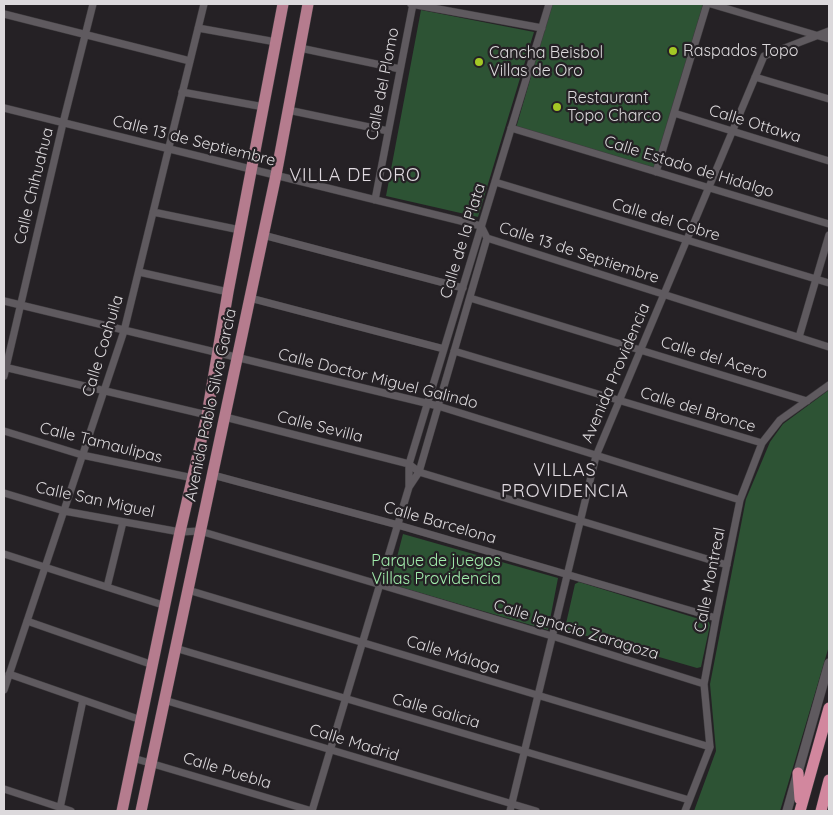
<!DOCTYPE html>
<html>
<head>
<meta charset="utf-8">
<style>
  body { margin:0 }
  #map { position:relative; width:833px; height:815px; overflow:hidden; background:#252125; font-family:Quicksand,sans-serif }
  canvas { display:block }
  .frame { position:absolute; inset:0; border:5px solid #dcd9dc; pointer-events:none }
</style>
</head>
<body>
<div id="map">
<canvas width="833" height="815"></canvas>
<div class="frame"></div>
</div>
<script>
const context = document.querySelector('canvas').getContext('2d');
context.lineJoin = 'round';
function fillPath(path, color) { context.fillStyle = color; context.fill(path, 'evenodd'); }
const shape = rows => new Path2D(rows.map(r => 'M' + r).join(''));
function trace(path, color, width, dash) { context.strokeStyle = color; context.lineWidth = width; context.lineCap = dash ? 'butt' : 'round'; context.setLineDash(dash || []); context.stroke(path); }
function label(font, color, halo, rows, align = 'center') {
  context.font = font + ' Quicksand,sans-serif'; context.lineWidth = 4.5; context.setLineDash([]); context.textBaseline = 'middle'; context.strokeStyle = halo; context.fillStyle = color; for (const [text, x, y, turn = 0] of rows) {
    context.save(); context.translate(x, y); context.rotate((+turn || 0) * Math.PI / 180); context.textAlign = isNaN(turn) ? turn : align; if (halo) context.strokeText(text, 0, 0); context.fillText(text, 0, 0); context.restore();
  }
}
fillPath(shape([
  [552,4,703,5,654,169,516,128],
  [421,10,534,32,478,217,386,196],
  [829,390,829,646,780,811,694,811,716,751,710,684,746,499,770,442,783,424],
  [403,534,558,578,548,630,390,584],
  [579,582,709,622,710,625,701,667,697,668,566,630,565,628,575,584]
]), '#2d5334');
const minor = shape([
  [411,4,542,28],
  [711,4,829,39],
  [4,14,190,61],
  [198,28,276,42],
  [300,48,400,69],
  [755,77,829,99],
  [182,92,264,107],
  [4,108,481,226,487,238,829,347],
  [288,110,388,131],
  [674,113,829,161],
  [511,128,829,224],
  [656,172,707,4],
  [495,182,829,283],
  [375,200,413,4],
  [153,212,240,230],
  [263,235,463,288],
  [139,272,228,292],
  [250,298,444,349],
  [470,298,807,401],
  [4,301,438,406,740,500],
  [799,337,829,235],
  [454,351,762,443],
  [4,367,207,415],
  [4,376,63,123,93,4],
  [225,417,409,464,419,472,727,565],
  [4,431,82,455,193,478],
  [213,475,398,525,716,618],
  [409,487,409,464,549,4],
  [4,493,64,511,180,532,200,531,552,636,704,684],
  [4,554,166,606],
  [107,587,123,522],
  [188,590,710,747],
  [27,621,153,665],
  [175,648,689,800],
  [9,674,141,720],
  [4,690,124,331,204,4],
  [164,700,536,811],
  [133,758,312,811],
  [4,789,71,811],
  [60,808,83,700],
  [312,811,409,487,419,472,487,238],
  [510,811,596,456,764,56,829,31],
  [685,811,710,747,704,684,716,618,740,500,762,443,780,420,829,385]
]);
const tertiary = shape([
  [787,811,829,663]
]);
const primary = shape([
  [122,811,180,532,207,415,228,292,283,4],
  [141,811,276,175,308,4]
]);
const trunk = shape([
  [798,773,800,799],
  [800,811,829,708],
  [821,811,829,780]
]);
trace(minor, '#3f3c3f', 8);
trace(tertiary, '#3f3c3f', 10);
trace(primary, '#3f3c3f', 12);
trace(trunk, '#3f3c3f', 12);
trace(minor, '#5f5a5f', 7);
trace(tertiary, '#5f5a5f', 9);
trace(primary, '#b57c8e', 11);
trace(trunk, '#d2879e', 11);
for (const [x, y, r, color] of [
  [673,51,5,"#a4c825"],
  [479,62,5,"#a4c825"],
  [557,107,5,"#a4c825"]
]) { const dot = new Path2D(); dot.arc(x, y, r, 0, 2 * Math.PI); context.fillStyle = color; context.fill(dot); trace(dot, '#252125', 2); }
label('16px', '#dcd9dc', '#252125', [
  ["Raspados Topo",683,51],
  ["Cancha Beisbol",489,53],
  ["Villas de Oro",489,71],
  ["Restaurant",567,98],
  ["Topo Charco",567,116]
], 'left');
label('16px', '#dcd9dc', '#252125', [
  ["Calle del Plomo",383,84,-79],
  ["Calle Ottawa",755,124,17],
  ["Calle 13 de Septiembre",194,141,14],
  ["Calle Estado de Hidalgo",689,167,17],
  ["Calle Chihuahua",34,186,-76],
  ["Calle del Cobre",666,220,17],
  ["Calle de la Plata",463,241,-73],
  ["Calle 13 de Septiembre",579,253,18],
  ["Calle Coahuila",103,346,-73],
  ["Calle del Acero",714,358,17],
  ["Avenida Providencia",616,373,-67],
  ["Calle Doctor Miguel Galindo",378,379,14],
  ["Avenida Pablo Silva García",211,405,-78],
  ["Calle del Bronce",698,410,17],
  ["Calle Sevilla",320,427,14],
  ["Calle Tamaulipas",101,443,14],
  ["Calle San Miguel",95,500,12],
  ["Calle Barcelona",440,523,16],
  ["Calle Montreal",710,580,-79],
  ["Calle Ignacio Zaragoza",576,630,17],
  ["Calle Málaga",453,655,17],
  ["Calle Galicia",436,711,16],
  ["Calle Madrid",354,743,17],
  ["Calle Puebla",227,771,17]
]);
label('16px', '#a2eead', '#252125', [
  ["Parque de juegos",436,561],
  ["Villas Providencia",436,579]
]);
context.letterSpacing = '1px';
label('18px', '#e1dbe1', '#252125', [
  ["VILLA DE ORO",355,176],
  ["VILLAS",565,471],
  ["PROVIDENCIA",565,492]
]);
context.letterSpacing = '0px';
</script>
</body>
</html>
